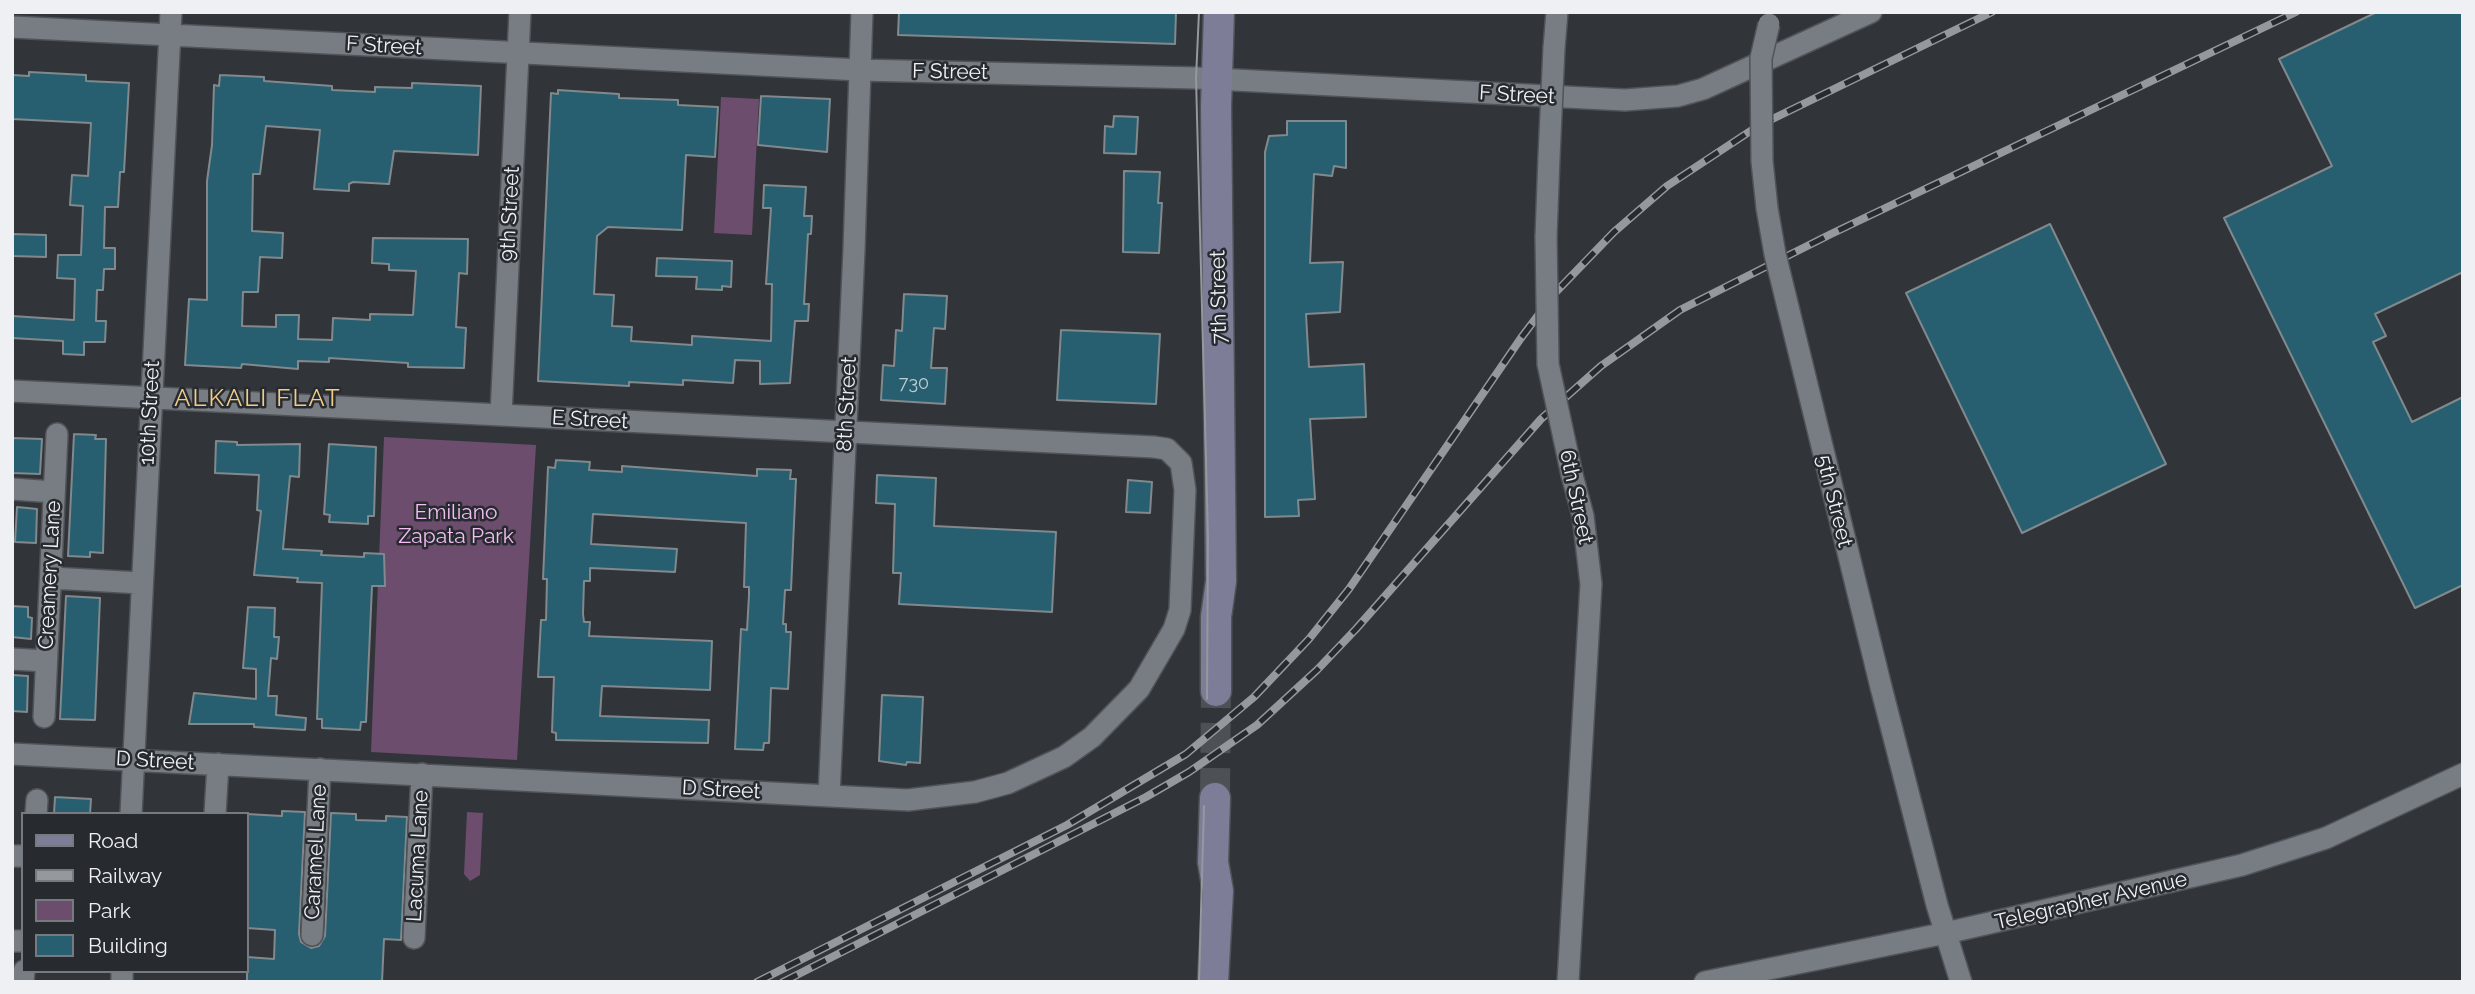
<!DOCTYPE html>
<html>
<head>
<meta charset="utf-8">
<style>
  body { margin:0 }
  #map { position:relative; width:2475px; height:994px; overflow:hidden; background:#31353a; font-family:Raleway,sans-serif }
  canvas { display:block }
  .frame { position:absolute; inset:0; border:14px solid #eef0f4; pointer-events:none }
  .legend { position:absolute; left:21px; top:812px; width:228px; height:161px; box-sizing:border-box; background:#272b30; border:2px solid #777a7e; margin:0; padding:9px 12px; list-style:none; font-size:21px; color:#eef0f4 }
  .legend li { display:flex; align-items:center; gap:14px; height:35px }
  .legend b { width:35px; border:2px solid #777a7e }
</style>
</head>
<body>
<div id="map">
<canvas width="2475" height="994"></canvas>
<div class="frame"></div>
<ul class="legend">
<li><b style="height:9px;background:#7d7d98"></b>Road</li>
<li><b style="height:9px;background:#95989d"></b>Railway</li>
<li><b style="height:19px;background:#6c4d6d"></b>Park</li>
<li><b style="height:19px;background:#275f70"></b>Building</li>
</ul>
</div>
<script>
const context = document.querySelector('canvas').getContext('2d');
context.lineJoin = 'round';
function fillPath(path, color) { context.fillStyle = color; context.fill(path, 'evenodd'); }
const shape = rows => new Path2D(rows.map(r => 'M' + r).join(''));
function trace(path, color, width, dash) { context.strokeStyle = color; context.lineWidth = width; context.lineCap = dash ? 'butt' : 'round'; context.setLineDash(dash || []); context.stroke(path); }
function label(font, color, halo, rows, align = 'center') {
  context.font = font + ' Raleway,sans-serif'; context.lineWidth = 5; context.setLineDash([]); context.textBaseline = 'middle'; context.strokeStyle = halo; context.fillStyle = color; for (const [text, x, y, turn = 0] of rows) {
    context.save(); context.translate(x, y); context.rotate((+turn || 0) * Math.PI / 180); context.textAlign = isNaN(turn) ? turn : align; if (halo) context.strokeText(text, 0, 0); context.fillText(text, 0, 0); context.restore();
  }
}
fillPath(shape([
  [721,97,759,99,752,235,714,233],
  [384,437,536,445,517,760,371,752],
  [467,812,483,813,480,875,470,881,464,874]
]), '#6c4d6d');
const building = shape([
  [899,12,1176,12,1175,44,898,35,899,12],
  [2377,12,2463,12,2463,272,2375,314,2386,336,2373,342,2412,422,2463,397,2463,585,2415,608,2224,218,2332,166,2279,59,2377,12],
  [29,72,86,75,86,81,129,83,124,172,120,172,118,207,105,207,104,248,115,248,115,269,104,269,103,290,97,290,96,321,106,321,105,342,84,342,84,355,63,354,63,341,12,338,12,316,74,320,75,279,57,278,58,255,81,255,83,206,70,205,72,175,88,176,91,123,12,119,12,75,29,76,29,72],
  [220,75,264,77,264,81,332,86,332,90,375,92,375,87,412,88,412,83,481,86,478,155,394,151,389,184,353,182,349,184,349,191,314,189,320,130,266,126,260,174,253,174,252,231,283,233,282,258,260,257,258,292,243,292,242,326,276,327,276,315,299,315,298,339,332,340,333,318,370,320,370,314,413,315,416,271,389,270,389,264,372,263,373,238,468,239,467,274,459,273,456,327,466,328,464,368,408,367,408,363,329,358,329,362,298,361,298,369,242,364,241,368,185,365,189,299,207,300,207,181,212,145,214,85,219,86,220,75],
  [558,90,619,94,619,98,678,100,678,105,718,107,715,157,686,155,682,230,608,227,597,236,594,294,614,295,612,326,632,327,631,341,692,345,692,336,771,341,772,284,766,284,771,208,763,208,764,185,806,187,804,216,812,216,811,234,808,234,804,304,809,304,808,321,795,321,790,383,760,384,760,361,735,360,733,383,683,380,683,385,629,382,629,386,538,381,551,93,558,94,558,90],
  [761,96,830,99,827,152,758,145,761,96],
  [1114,116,1138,117,1136,154,1104,153,1105,126,1113,127,1114,116],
  [1287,121,1346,121,1346,168,1334,166,1332,176,1314,174,1310,263,1343,262,1340,312,1306,314,1309,367,1364,364,1366,417,1310,419,1315,499,1298,500,1299,516,1265,517,1265,152,1269,136,1287,135,1287,121],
  [1124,171,1160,172,1158,203,1162,203,1159,253,1123,252,1124,171],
  [2050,224,2166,464,2022,533,1906,293,2050,224],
  [12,234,46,235,46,257,12,256,12,234],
  [657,258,732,261,731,287,722,286,722,290,696,289,697,277,656,276,657,258],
  [904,294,947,296,945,329,934,328,931,368,947,368,945,404,881,400,883,365,894,366,896,330,902,331,904,294],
  [1061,330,1160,334,1156,404,1057,400,1061,330],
  [74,434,96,435,95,439,106,439,103,553,90,552,90,557,68,556,74,434],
  [12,438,42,439,40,474,12,473,12,438],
  [216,441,237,442,237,445,300,444,299,477,290,476,283,549,322,551,321,555,364,557,364,553,384,554,385,586,372,586,366,722,361,722,360,730,322,728,322,719,317,719,322,583,297,582,298,578,254,575,261,511,257,510,259,475,215,473,216,441],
  [329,444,376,447,374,516,368,516,368,524,329,522,330,515,324,514,329,444],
  [556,460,590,462,589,470,622,472,622,466,757,476,757,469,791,470,790,479,796,479,791,590,785,590,783,624,786,624,786,632,791,632,788,689,771,688,769,743,764,743,763,750,735,749,741,629,747,630,749,595,749,587,744,587,746,523,593,514,591,544,677,549,675,572,590,568,590,581,584,581,583,614,584,622,590,622,589,636,712,641,710,690,602,686,600,716,709,720,708,743,556,740,556,733,552,732,554,677,538,677,541,620,546,620,547,579,543,579,548,467,555,468,556,460],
  [877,475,936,478,934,526,1056,532,1052,612,899,604,901,573,893,573,895,504,876,503,877,475],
  [1128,480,1152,482,1150,513,1126,512,1128,480],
  [17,507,37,509,36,543,15,542,17,507],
  [66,596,100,598,95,720,60,719,66,596],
  [12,606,28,607,28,617,32,618,31,639,12,637,12,606],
  [248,607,275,608,274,637,279,637,277,659,271,658,268,696,277,696,276,715,306,718,305,730,254,727,254,724,189,724,194,693,256,699,256,669,243,668,248,607],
  [12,675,28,676,27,712,12,711,12,675],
  [882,695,923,697,920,763,907,762,906,765,879,761,882,695],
  [55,797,91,799,90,814,54,814,55,797],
  [282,811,305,812,299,934,301,942,311,948,319,946,325,936,331,813,356,814,356,820,386,821,386,816,407,817,401,940,384,939,382,982,247,982,247,957,274,959,275,930,247,928,247,814,282,816,282,811]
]);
fillPath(building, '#275f70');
trace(building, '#81898c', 2);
trace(shape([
  [1215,798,1216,691]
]), '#4d5156', 30, [30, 15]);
const minor = shape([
  [12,27,860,70,1196,78,1625,100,1678,96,1703,89,1871,12],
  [1554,48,1557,12],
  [1546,237,1549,157],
  [12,391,1154,447,1167,449,1181,463,1185,490,1180,610,1174,629,1139,689,1092,737,1064,757,1008,783,975,792,908,800,12,754],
  [501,415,520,12],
  [12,489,54,492],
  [52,578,141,583],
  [12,659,46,661],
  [1881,687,1937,905,1961,982],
  [44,717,57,434],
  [829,796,854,250,862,12],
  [36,814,37,800],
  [131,814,171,12],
  [215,814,218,764],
  [12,856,23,856],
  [312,935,320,769],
  [414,938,422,774],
  [12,941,23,941],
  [23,982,24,971],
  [122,982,122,971],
  [1568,982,1591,584,1583,516,1572,475],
  [1705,982,1946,933,2242,865,2326,838,2463,774]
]);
const secondary = shape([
  [1216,691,1216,617,1221,581,1216,107,1219,12],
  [1213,982,1218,891,1213,862,1215,798]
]);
trace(minor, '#505358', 24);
trace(secondary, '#505358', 33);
trace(minor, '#787d83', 21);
trace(secondary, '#7d7d98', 30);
trace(shape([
  [1199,12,1196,78,1208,537,1207,699],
  [1199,982,1204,806]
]), '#95989d', 2);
const rail = shape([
  [757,982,1067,825,1186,754,1254,697,1309,639,1349,589,1521,338,1555,293,1614,232,1667,186,1758,126,1992,12],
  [783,982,1146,797,1189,772,1257,725,1317,670,1356,629,1541,419,1601,366,1680,310,1831,234,2296,12]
]);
trace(rail, '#95989d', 8);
trace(rail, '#272b30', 5, [16]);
const minorBridge = shape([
  [1769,24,1761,58,1762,161,1767,208,1775,254,1881,687],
  [1549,157,1554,48],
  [1546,237,1548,364,1572,475]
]);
trace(minorBridge, '#505358', 24, []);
trace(minorBridge, '#787d83', 21);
label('18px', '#bcccd3', null, [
  ["730",914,384]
]);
label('21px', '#eef0f4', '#272b30', [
  ["F Street",384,46,3],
  ["F Street",950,72,1],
  ["F Street",1517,95,3],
  ["9th Street",510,214,-87],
  ["7th Street",1219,297,-91],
  ["8th Street",847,404,-87],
  ["10th Street",150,413,-87],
  ["E Street",590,420,3],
  ["6th Street",1576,497,78],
  ["5th Street",1834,501,76],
  ["Creamery Lane",50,575,-87],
  ["D Street",155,761,3],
  ["D Street",721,790,3],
  ["Caramel Lane",316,852,-87],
  ["Lacuma Lane",418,856,-87],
  ["Telegrapher Avenue",2091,901,-13]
]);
label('21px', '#f3bef5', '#272b30', [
  ["Emiliano",456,513],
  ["Zapata Park",456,537]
]);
context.letterSpacing = '2px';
label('24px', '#f3cd85', '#272b30', [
  ["ALKALI FLAT",258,399]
]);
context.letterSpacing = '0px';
</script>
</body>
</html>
